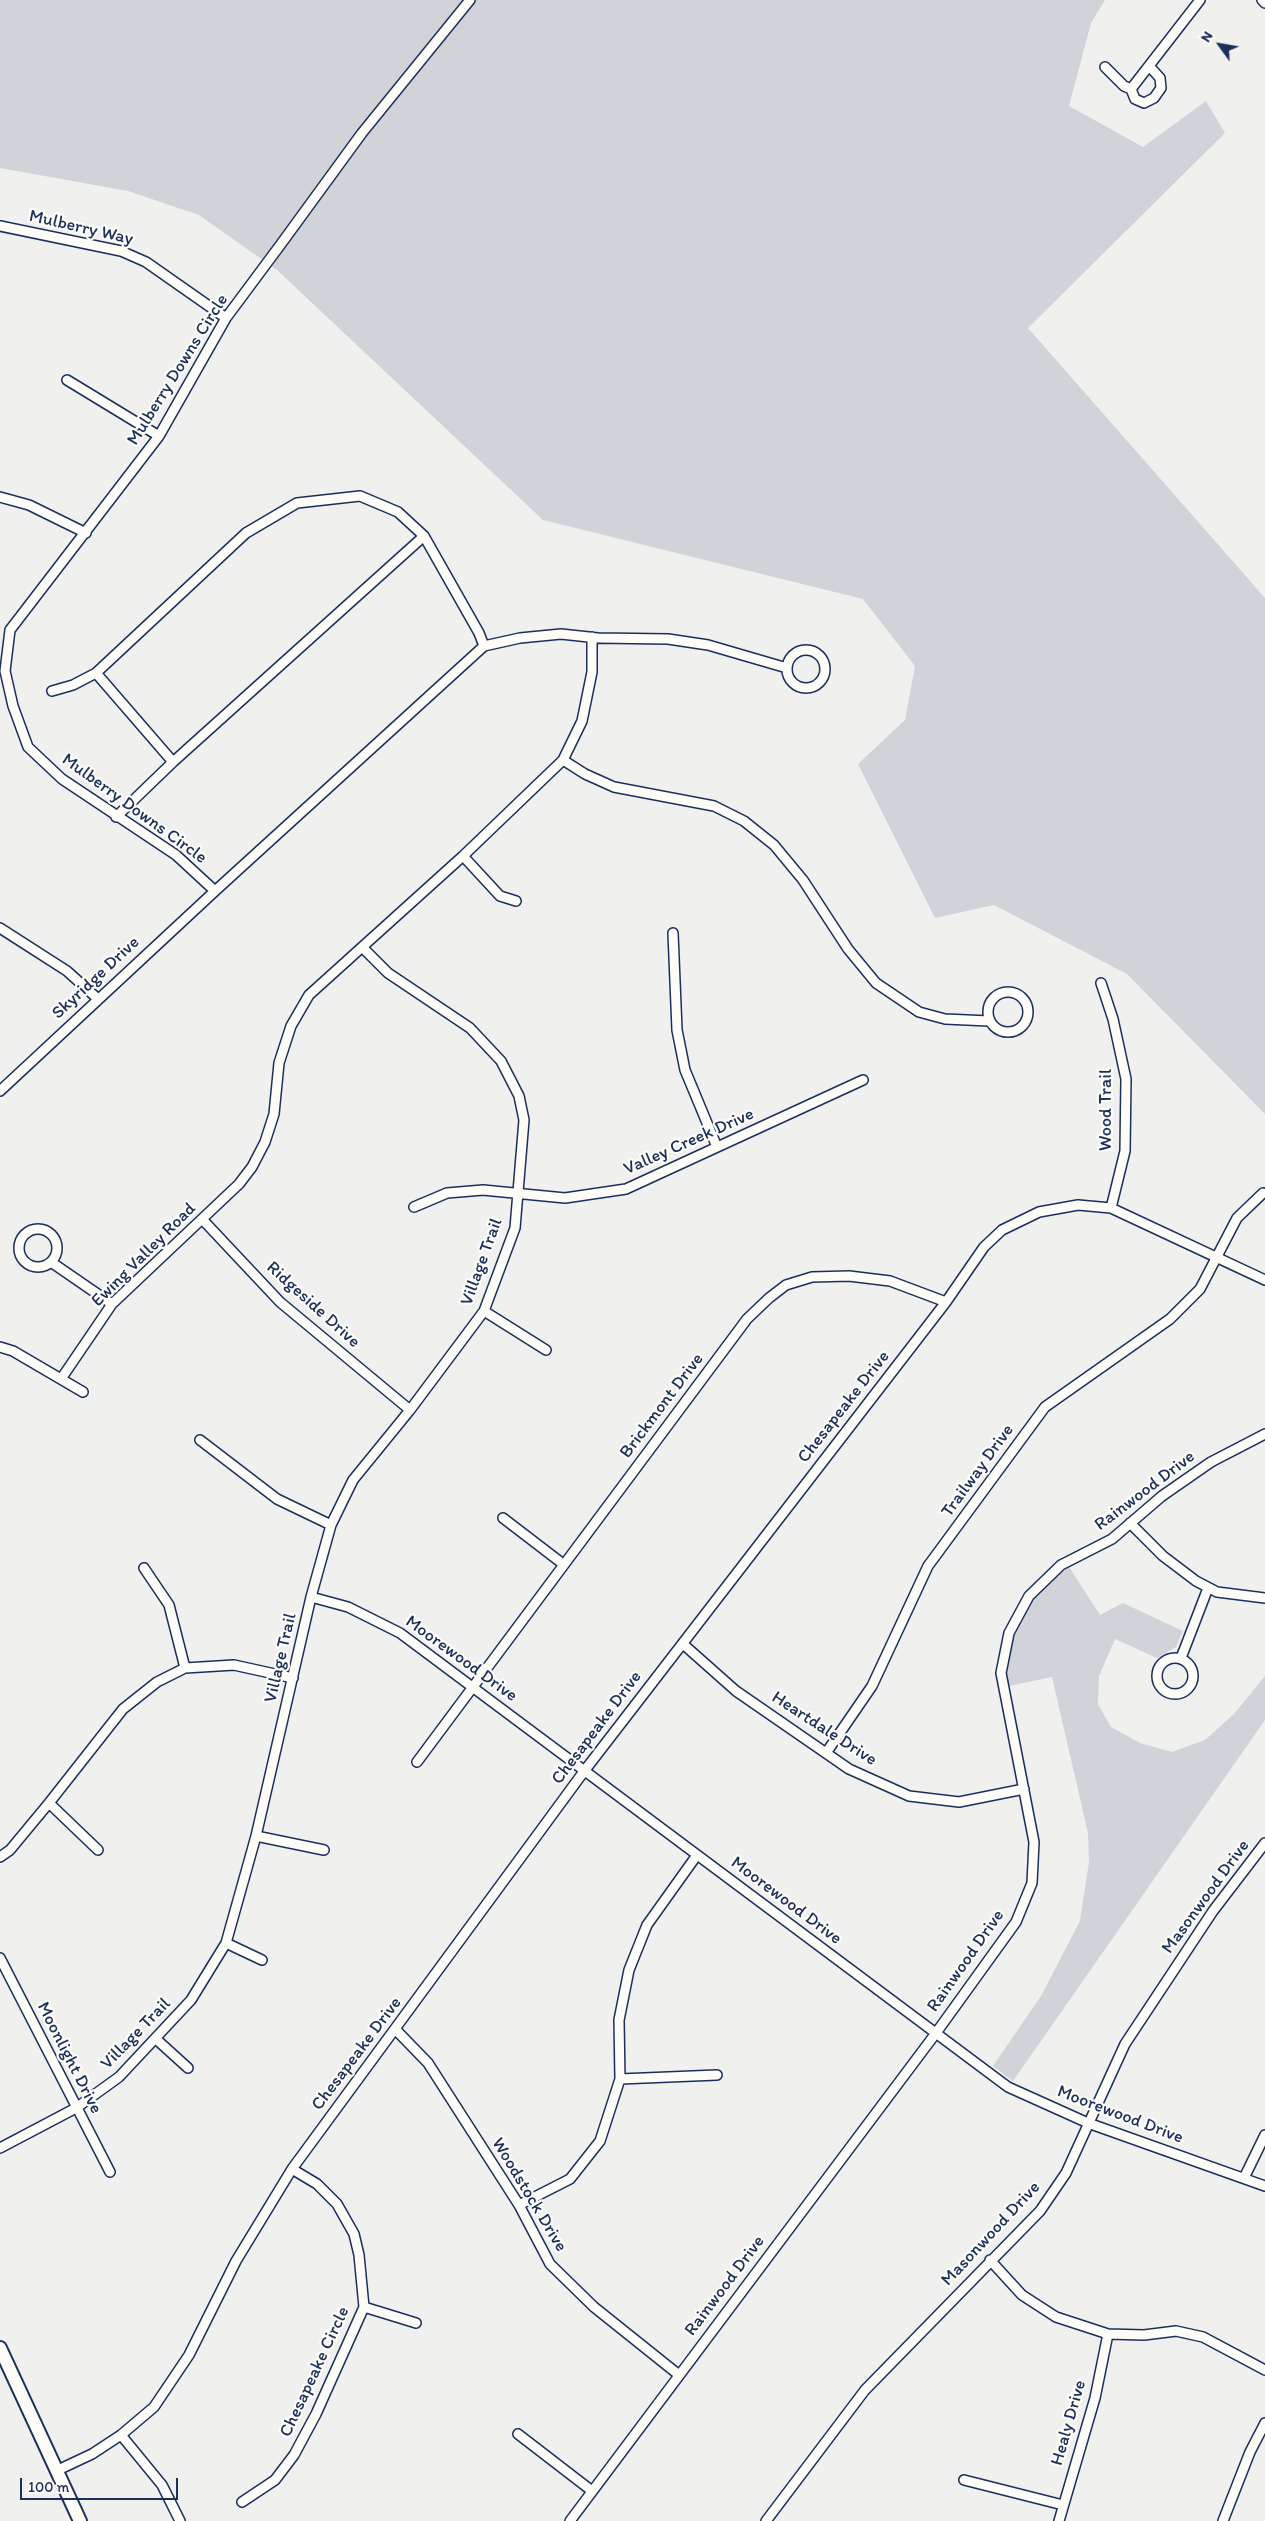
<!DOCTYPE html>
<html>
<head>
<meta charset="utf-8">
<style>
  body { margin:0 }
  #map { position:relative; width:1265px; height:2521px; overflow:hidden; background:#f0f0ee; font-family:Itim,sans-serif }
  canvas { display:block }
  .north { position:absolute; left:1195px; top:20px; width:50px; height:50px; -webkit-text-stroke:4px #fdfcf7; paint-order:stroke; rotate:302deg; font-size:14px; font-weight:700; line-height:20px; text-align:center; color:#1b2f5e }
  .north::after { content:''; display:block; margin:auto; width:18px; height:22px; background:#1b2f5e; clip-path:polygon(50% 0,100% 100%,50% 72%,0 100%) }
  .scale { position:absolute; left:20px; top:2478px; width:158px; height:22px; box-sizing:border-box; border:2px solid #1b2f5e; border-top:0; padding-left:6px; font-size:15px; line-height:18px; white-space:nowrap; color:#1b2f5e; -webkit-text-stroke:4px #fdfcf7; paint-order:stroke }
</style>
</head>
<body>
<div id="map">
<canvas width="1265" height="2521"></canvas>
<div class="north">N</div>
<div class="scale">100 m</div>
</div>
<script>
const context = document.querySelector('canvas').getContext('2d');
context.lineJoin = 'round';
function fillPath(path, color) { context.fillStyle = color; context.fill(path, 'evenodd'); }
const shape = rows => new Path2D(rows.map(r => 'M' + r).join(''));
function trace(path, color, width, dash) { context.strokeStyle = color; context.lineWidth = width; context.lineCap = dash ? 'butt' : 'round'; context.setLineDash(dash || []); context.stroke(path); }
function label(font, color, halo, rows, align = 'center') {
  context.font = font + ' Itim,sans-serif'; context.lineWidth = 4.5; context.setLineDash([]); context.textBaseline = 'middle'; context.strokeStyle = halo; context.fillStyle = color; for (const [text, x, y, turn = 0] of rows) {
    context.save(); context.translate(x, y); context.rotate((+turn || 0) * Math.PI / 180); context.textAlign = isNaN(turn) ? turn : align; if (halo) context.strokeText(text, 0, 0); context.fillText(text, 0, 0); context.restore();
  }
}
fillPath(shape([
  [0,0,1105,0,1091,23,1069,106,1143,147,1206,101,1225,133,1028,328,1265,598,1265,1114,1127,974,994,905,935,918,858,764,905,720,915,666,863,599,543,520,277,270,199,215,128,191,0,168],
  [1069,1567,1100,1615,1123,1603,1183,1631,1176,1647,1157,1658,1115,1639,1099,1676,1098,1704,1111,1727,1140,1743,1172,1752,1205,1740,1234,1714,1265,1676,1265,1720,1013,2081,993,2066,1041,1996,1080,1921,1089,1862,1088,1833,1052,1677,1009,1686,1006,1675,1008,1653,1015,1629,1031,1601,1049,1582]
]), '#d0d3d8');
const street = shape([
  [1262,0,1265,3],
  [1105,67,1124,86,1131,89,1200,0],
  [1131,89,1135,99,1144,103,1154,98,1161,88,1160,78,1150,67],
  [0,226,121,251,146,262,226,318],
  [67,380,159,436],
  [0,497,29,505,86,533],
  [484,646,520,638,561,634,598,638,668,639,708,645,787,668],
  '787 669a19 19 0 1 1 38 0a19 19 0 1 1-38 0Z',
  [96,673,173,762,116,817],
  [52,691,73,685,96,673,246,533,297,503,360,496,398,512,424,536,479,633,484,646,215,891,176,855,62,779,28,747,13,706,5,671,10,630,159,436,226,318,281,244,362,133,470,0],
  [563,760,585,774,614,787,714,806,744,821,774,845,803,880,848,949,876,983,919,1012,945,1019,989,1021],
  [173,762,424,536],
  [463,856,500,896,516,901],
  [0,928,67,971,98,999],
  [673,933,677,1030,685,1070,717,1147],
  [1101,983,1113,1019,1126,1079,1125,1151,1111,1208],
  '988 1012a20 20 0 1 1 40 0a20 20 0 1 1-40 0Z',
  [0,1091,215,891],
  [414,1207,447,1193,483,1190,565,1198,626,1189,863,1080],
  [202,1219,280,1302,410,1410],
  '19 1248a19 19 0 1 1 38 0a19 19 0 1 1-38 0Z',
  [51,1262,112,1304],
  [484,1311,546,1350],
  [0,1347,13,1351,83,1392],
  [61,1379,112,1304,239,1184,252,1167,265,1142,274,1114,279,1063,291,1026,309,995,463,856,563,760,582,721,592,672,592,637],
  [200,1440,277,1499,331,1525],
  [503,1518,563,1564],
  [1130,1523,1163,1556,1196,1581,1217,1592,1265,1598],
  [144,1568,169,1605,185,1668],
  [311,1597,348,1607,400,1633,1008,2087,1088,2123,1265,2186],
  [683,1644,736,1691,849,1769,909,1796,959,1802,1024,1789],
  '1157 1676a18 18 0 1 1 36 0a18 18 0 1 1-36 0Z',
  [1181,1658,1208,1588],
  [826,1753,872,1686,928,1566,1045,1407,1170,1319,1200,1289,1237,1218,1263,1193],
  [417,1762,747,1319,769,1298,786,1285,812,1277,849,1276,890,1281,946,1302],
  [49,1803,98,1850],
  [256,1836,324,1850],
  [0,1857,10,1850,49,1803,123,1709,157,1682,185,1668,234,1665,293,1678],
  [226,1943,262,1960],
  [0,1958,110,2172],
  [396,2030,428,2063,519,2205,550,2264,594,2307,679,2375],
  [156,2039,188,2068],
  [620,2079,717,2075],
  [0,2148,76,2108,119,2077,191,2000,226,1943,256,1836,311,1597,331,1525,353,1480,410,1410,484,1311,515,1228,524,1120,519,1096,501,1061,470,1028,388,973,363,948],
  [1244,2178,1265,2135],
  [519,2205,570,2179,600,2141,620,2079,619,2020,629,1970,647,1925,697,1855],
  [990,2260,1022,2295,1056,2317,1108,2334,1144,2335,1176,2331,1203,2337,1265,2370],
  [364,2307,416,2323],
  [518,2434,592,2491],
  [121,2435,162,2485,180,2521],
  [58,2470,92,2454,121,2435,154,2407,189,2355,236,2261,292,2169,585,1770,946,1302,984,1247,1002,1230,1039,1212,1078,1205,1111,1208,1265,1280],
  [964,2480,1063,2505],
  [242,2502,275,2480,294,2455,316,2414,364,2307,359,2255,354,2234,337,2204,317,2184,292,2169],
  [570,2521,936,2033,1016,1922,1032,1883,1034,1842,1001,1673,1009,1633,1029,1596,1061,1565,1112,1539,1162,1496,1211,1462,1265,1434],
  [766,2521,865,2390,1040,2211,1066,2173,1125,2044,1213,1911,1265,1843],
  [1059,2521,1095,2398,1108,2334],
  [1223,2521,1250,2452,1265,2423]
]);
const secondary = shape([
  [0,2348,80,2521]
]);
trace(street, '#1b2f5e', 12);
trace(secondary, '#1b2f5e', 16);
trace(street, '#fdfcf7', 9);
trace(secondary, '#fdfcf7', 12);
label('18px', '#1b2f5e', '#fdfcf7', [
  ["Mulberry Way",81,228,13],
  ["Mulberry Downs Circle",178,370,-58],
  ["Mulberry Downs Circle",134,809,36],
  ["Skyridge Drive",96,978,-43],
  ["Wood Trail",1106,1110,-90],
  ["Valley Creek Drive",689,1142,-24],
  ["Ewing Valley Road",144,1255,-45],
  ["Village Trail",482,1262,-70],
  ["Ridgeside Drive",313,1305,42],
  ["Brickmont Drive",662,1406,-53],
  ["Chesapeake Drive",844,1407,-52],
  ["Trailway Drive",978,1471,-54],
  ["Rainwood Drive",1145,1491,-37],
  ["Village Trail",281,1658,-77],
  ["Moorewood Drive",461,1659,36],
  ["Chesapeake Drive",597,1728,-53],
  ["Heartdale Drive",824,1729,33],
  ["Masonwood Drive",1206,1897,-54],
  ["Moorewood Drive",786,1901,37],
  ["Rainwood Drive",966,1961,-55],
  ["Village Trail",136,2034,-46],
  ["Chesapeake Drive",357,2054,-53],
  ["Moonlight Drive",69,2058,63],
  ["Moorewood Drive",1120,2115,21],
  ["Woodstock Drive",529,2195,59],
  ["Masonwood Drive",991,2234,-47],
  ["Rainwood Drive",725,2286,-53],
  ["Chesapeake Circle",315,2372,-65],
  ["Healy Drive",1069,2423,-74]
]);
</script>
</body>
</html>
